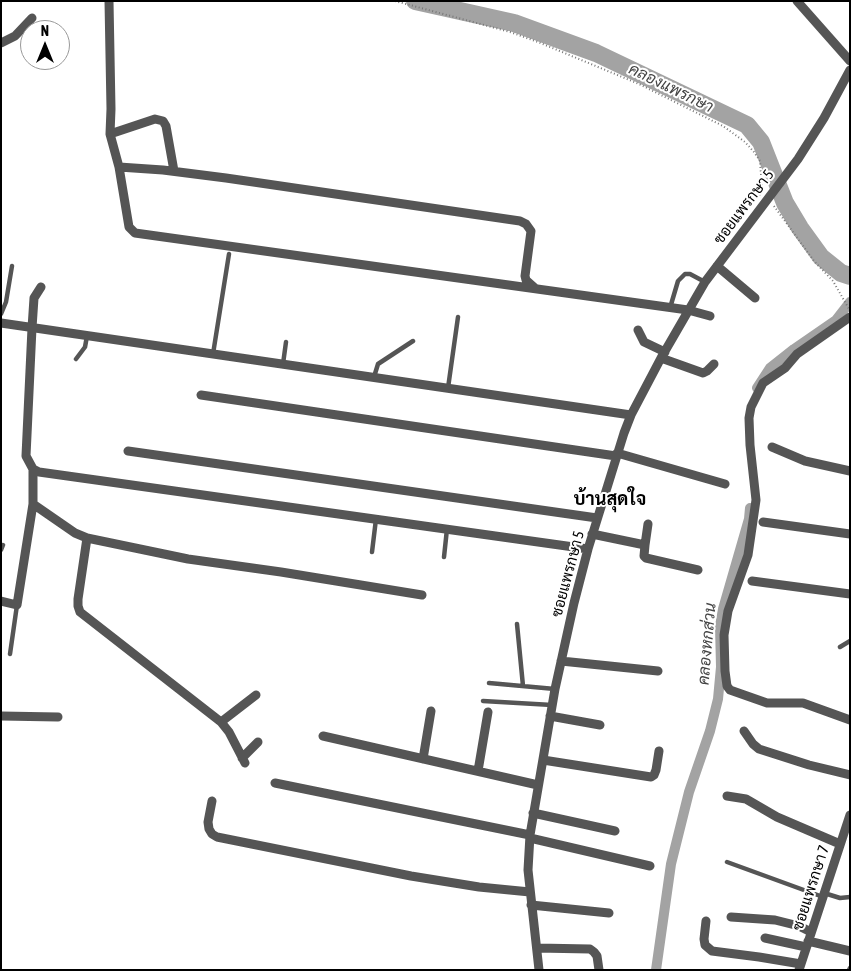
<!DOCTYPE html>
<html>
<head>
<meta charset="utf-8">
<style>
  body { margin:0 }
  #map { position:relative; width:851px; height:971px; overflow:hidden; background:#fff; font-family:"Asap Condensed",sans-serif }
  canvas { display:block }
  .frame { position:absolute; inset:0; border:2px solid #000; pointer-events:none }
  .north { position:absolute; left:20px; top:20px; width:50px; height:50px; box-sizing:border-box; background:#fff; border:1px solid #999; border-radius:50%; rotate:0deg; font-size:14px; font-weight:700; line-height:20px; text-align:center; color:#000 }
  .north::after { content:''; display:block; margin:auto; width:18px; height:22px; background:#000; clip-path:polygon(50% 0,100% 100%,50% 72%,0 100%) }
</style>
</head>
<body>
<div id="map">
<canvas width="851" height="971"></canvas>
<div class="frame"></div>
<div class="north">N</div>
</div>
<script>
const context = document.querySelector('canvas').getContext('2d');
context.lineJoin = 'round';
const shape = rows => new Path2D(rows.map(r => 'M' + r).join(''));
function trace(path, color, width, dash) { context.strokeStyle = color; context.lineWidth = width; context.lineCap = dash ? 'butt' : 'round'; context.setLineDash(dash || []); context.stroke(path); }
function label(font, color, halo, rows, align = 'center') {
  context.font = font + ' "Asap Condensed",Sarabun,sans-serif'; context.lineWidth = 4; context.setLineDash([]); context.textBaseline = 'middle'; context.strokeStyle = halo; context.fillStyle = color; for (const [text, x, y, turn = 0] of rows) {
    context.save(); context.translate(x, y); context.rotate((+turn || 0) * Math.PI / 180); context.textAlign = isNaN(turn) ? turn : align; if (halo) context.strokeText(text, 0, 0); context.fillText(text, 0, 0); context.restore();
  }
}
trace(shape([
  [757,388,770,368,794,349,836,320,850,302],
  [656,970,671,864,689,792,710,731,718,699,721,667,720,626,723,609,749,519,750,508]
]), '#a3a3a3', 10);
trace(shape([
  [415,1,514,23,596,53,747,125,761,142,785,203,800,228,821,257,841,273,850,276]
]), '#a3a3a3', 18);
trace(shape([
  [395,1,510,32,538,42,639,84,723,126,745,142,754,152,760,161,762,188,759,196],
  [774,206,814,261,833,281,849,309]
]), '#777', 2, [1, 2.5]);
trace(shape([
  [670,308,678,281,685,274,690,274,705,282],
  [1,314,6,302,12,266],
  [213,354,229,254],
  [76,359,85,347,87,336],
  [283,364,286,342],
  [374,377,378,364,413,341],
  [448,388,458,317],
  [1,550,3,545],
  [372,552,376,519],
  [444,557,447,529],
  [517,624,523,686],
  [840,647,850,641],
  [10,654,17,605],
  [489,683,555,689],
  [483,701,552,705],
  [727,862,823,897],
  [824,893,840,898,850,897],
  [849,970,850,968]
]), '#555', 4.5);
trace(shape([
  [109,1,111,109,110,134,119,167,129,227,135,233,688,310,710,316],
  [797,1,850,61],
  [1,43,15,36,32,18],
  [110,134,155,119,163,121,166,126,174,171],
  [119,167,163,170,226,178,520,221,526,224,531,231,525,276,526,280,535,288],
  [717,266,755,298],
  [41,287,34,298,32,328,26,456,33,469,39,472,588,549],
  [850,317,797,354,785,368,763,383,751,407,749,418,750,445,756,500,748,555,728,611,724,635,725,671,727,686,730,690,767,703,803,703,850,720],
  [1,323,631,415],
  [638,330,644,342,665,352],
  [661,358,703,373,707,371,714,364],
  [201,395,616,456],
  [772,447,805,461,850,471],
  [128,451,597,518],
  [617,453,725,484],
  [33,504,75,533,87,538,188,559,281,572,422,595],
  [763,522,850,534],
  [592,534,645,545,644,556,646,558,698,570],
  [87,538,78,599,78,606,80,612,221,722,229,732,245,763],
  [645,545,648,524],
  [752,581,850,594],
  [1,601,17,605,33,504,33,469],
  [561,661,658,671],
  [1,716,58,717],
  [550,716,600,725],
  [221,722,256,695],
  [744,731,753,744,759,749,809,765,850,775],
  [323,736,538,785],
  [242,758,258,742],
  [423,759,431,711],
  [543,760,651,777,654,775,656,770,659,751],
  [478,771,488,712],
  [275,783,530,835],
  [727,796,746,799,777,817,840,844],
  [212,801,208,822,209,829,212,834,217,837,411,876,479,887,530,892],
  [533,813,615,831],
  [530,838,650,866],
  [531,905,609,913],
  [731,917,775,920,799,926,811,932],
  [706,921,704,939,705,945,712,951,759,957,801,964],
  [765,938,806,947],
  [808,941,850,951],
  [537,948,590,949,594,952,597,956,599,970],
  [539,970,528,870,530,835,555,689,574,603,588,549,624,433,631,415,661,358,705,282,798,159,824,118,850,70],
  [799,970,850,815]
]), '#555', 9);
label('15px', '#000', '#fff', [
  ["ซอยแพรกษา 5",744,207,-53],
  ["ซอยแพรกษา 5",568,574,-75],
  ["ซอยแพรกษา 7",811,888,-72]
]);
label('italic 16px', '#444', '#fff', [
  ["คลองแพรกษา",671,88,26],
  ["คลองหกส่วน",707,644,-85]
]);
label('bold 18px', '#000', '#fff', [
  ["บ้านสุดใจ",610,499]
]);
</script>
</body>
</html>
